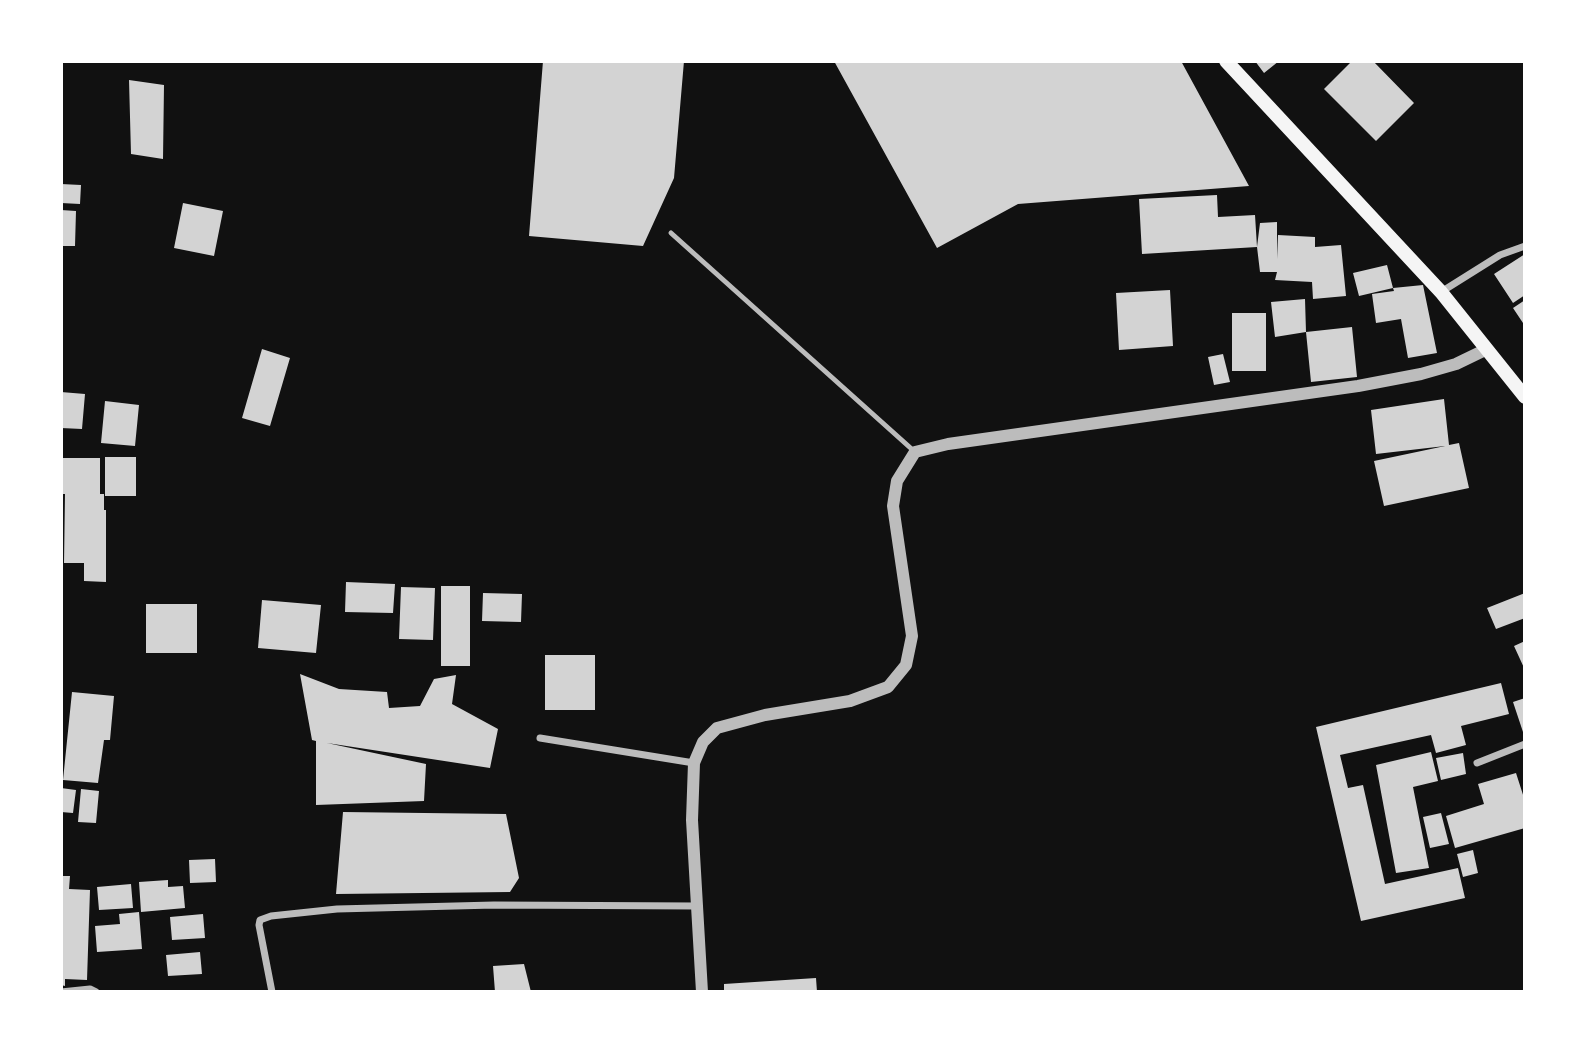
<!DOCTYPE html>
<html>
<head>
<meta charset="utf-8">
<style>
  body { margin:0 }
  #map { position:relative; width:1586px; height:1053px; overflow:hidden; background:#111; font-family:"Roboto Condensed",sans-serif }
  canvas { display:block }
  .frame { position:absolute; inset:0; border:63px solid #fff; pointer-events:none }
</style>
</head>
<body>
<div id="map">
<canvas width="1586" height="1053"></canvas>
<div class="frame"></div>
</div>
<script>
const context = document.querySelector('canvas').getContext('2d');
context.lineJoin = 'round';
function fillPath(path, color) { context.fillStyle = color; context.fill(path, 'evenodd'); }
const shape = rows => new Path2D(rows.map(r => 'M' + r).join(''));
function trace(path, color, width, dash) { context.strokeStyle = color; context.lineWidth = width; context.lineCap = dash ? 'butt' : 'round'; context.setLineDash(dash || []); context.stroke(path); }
fillPath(shape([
  [543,61,684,61,674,178,643,246,529,236],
  [834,61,1181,61,1249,186,1018,204,937,248],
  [1255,61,1279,61,1264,73],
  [1352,61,1373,61,1414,103,1376,141,1324,89],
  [129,80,164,85,163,159,131,154],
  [61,184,81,185,80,204,61,203],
  [1217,195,1218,217,1255,215,1257,247,1142,254,1139,199],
  [183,203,223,211,214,256,174,248],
  [61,210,76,211,75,246,61,246],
  [1277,222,1277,259,1278,235,1315,237,1315,247,1341,245,1346,296,1313,299,1312,282,1275,280,1277,272,1260,272,1257,247,1260,223],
  [1525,254,1525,295,1513,303,1494,274],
  [1387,265,1393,288,1359,296,1353,273],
  [1423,285,1437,353,1408,358,1401,319,1376,323,1372,294,1394,291,1393,288],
  [1170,290,1173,346,1119,350,1116,293],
  [1305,299,1306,332,1275,337,1271,302],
  [1525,300,1525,326,1513,308],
  [1232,313,1266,313,1266,371,1232,371],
  [1352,327,1357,377,1311,382,1306,332],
  [262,349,290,358,270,426,242,418],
  [1223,354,1230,382,1214,385,1208,357],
  [61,392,85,394,82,429,61,428],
  [1444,399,1449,445,1459,443,1469,488,1384,506,1374,461,1445,446,1376,454,1371,410],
  [105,401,139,405,135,446,101,443],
  [105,457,136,457,136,496,105,496],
  [61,458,100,458,100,494,104,494,104,510,106,510,106,582,84,581,84,563,64,563,65,494,61,494],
  [346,582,395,584,393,613,345,612],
  [441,586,470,586,470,666,441,666],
  [401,587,435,588,433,640,399,639],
  [483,593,522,594,521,622,482,621],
  [1525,593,1525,618,1496,629,1487,608],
  [262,600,321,605,316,653,258,648],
  [146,604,197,604,197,653,146,653],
  [1525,641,1525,670,1514,646],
  [545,655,595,655,595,710,545,710],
  [300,674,339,689,387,692,389,708,420,706,434,679,456,675,452,704,498,729,490,768,327,743,426,764,424,801,316,805,316,741,312,740],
  [1501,683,1509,714,1461,726,1466,745,1436,753,1431,735,1340,755,1348,788,1363,785,1385,884,1458,868,1465,898,1361,921,1316,727],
  [72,692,114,696,110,740,104,740,98,783,63,780],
  [1525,698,1525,735,1524,735,1513,702],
  [1431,752,1438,781,1413,787,1429,868,1396,873,1376,765],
  [1463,753,1466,774,1441,780,1436,758],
  [1516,773,1525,801,1525,828,1455,848,1446,816,1484,804,1478,784],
  [61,788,76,790,73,813,61,812],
  [81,789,99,791,96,823,78,822],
  [343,812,506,814,519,878,510,892,336,894],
  [1441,813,1449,844,1430,848,1423,817],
  [1473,850,1478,873,1463,877,1457,854],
  [215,859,216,882,190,883,189,860],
  [61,876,70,876,69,889,90,890,87,980,65,979,65,986,61,985],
  [168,880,168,887,183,886,185,908,141,912,139,882],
  [131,884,133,908,99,910,97,887],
  [139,912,142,949,97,952,95,926,120,924,119,914],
  [203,914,205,938,172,940,170,917],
  [200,952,202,974,168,976,166,955],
  [524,964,531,992,495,992,493,966],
  [816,978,817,992,724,992,724,984]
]), '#d3d3d3');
trace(shape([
  [671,233,915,452]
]), '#bcbcbc', 5);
trace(shape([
  [1441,292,1500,255,1525,246],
  [540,738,694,763],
  [1477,763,1525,744],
  [61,992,90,989,96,992],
  [272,992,259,925,260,920,271,916,337,909,494,905,697,906]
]), '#bcbcbc', 7);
trace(shape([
  [702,992,692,820,694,763,703,742,717,728,765,715,850,701,888,687,906,665,912,636,893,506,897,481,915,452,948,444,1358,386,1421,374,1456,364,1487,349]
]), '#bcbcbc', 12);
trace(shape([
  [1226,61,1441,292,1525,397]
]), '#f5f5f5', 14);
</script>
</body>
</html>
